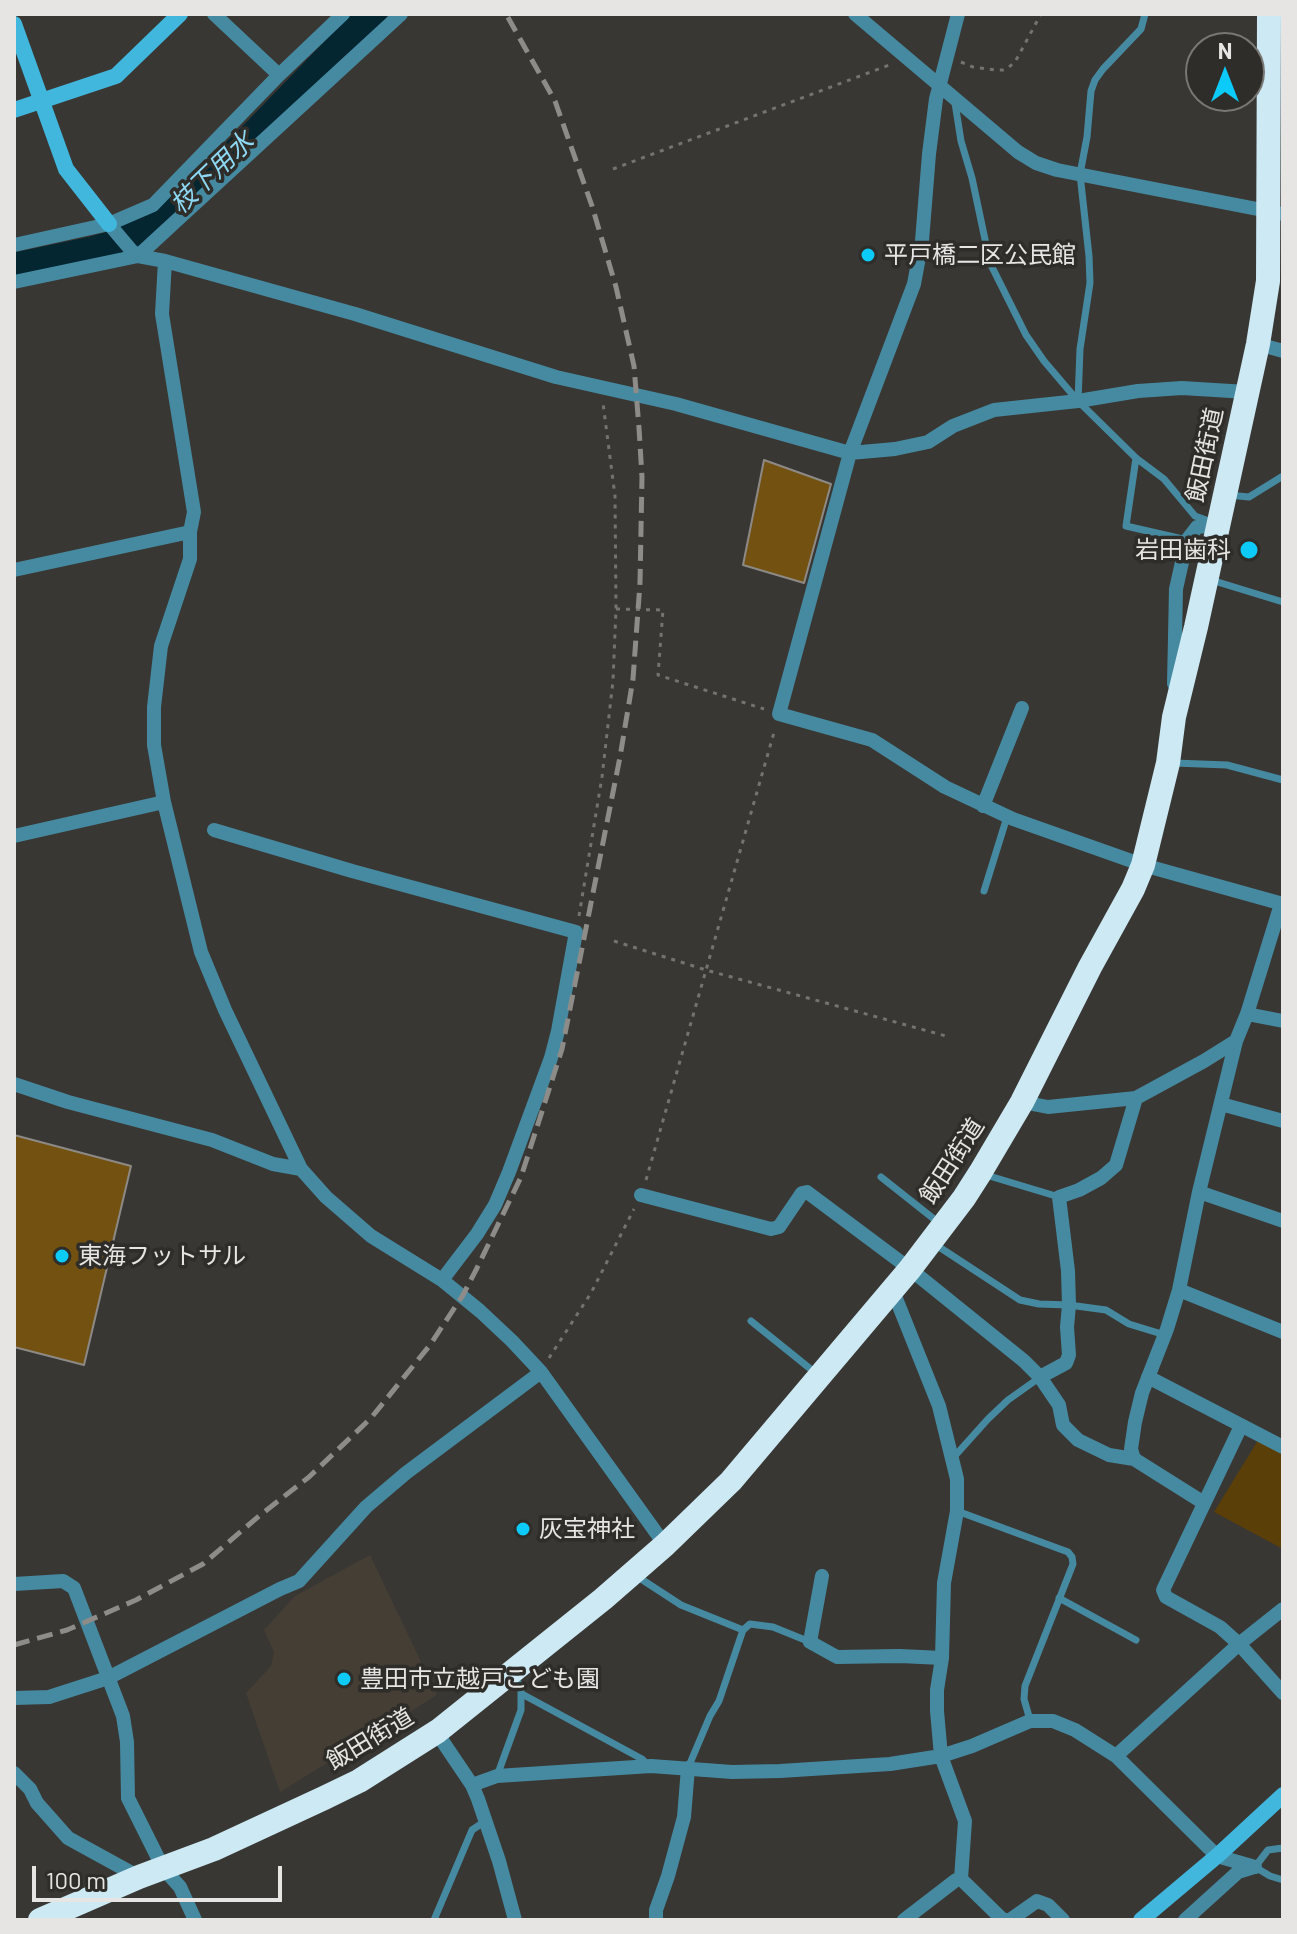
<!DOCTYPE html>
<html>
<head>
<meta charset="utf-8">
<style>
  body { margin:0 }
  #map { position:relative; width:1297px; height:1934px; overflow:hidden; background:#393733; font-family:Barlow,sans-serif }
  canvas { display:block }
  .frame { position:absolute; inset:0; border:16px solid #e6e5e3; pointer-events:none }
  .north { position:absolute; left:1185px; top:32px; width:80px; height:80px; box-sizing:border-box; background:#2f2d29; border:2px solid #787773; border-radius:50%; rotate:0deg; font-size:22px; font-weight:700; line-height:32px; text-align:center; color:#e6e5e3 }
  .north::after { content:''; display:block; margin:auto; width:28px; height:36px; background:#0ccafa; clip-path:polygon(50% 0,100% 100%,50% 72%,0 100%) }
  .scale { position:absolute; left:32px; top:1866px; width:250px; height:36px; box-sizing:border-box; border:4px solid #e6e5e3; border-top:0; padding-left:10px; font-size:24px; line-height:28px; white-space:nowrap; color:#e6e5e3; -webkit-text-stroke:6px #2f2d29; paint-order:stroke }
</style>
</head>
<body>
<div id="map">
<canvas width="1297" height="1934"></canvas>
<div class="frame"></div>
<div class="north">N</div>
<div class="scale">100 m</div>
</div>
<script>
const context = document.querySelector('canvas').getContext('2d');
context.lineJoin = 'round';
function fillPath(path, color) { context.fillStyle = color; context.fill(path, 'evenodd'); }
const shape = rows => new Path2D(rows.map(r => 'M' + r).join(''));
function trace(path, color, width, dash) { context.strokeStyle = color; context.lineWidth = width; context.lineCap = dash ? 'butt' : 'round'; context.setLineDash(dash || []); context.stroke(path); }
function label(font, color, halo, rows, align = 'center') {
  context.font = font + ' Barlow,"Noto Sans JP",sans-serif'; context.lineWidth = 7; context.setLineDash([]); context.textBaseline = 'middle'; context.strokeStyle = halo; context.fillStyle = color; for (const [text, x, y, turn = 0] of rows) {
    context.save(); context.translate(x, y); context.rotate((+turn || 0) * Math.PI / 180); context.textAlign = isNaN(turn) ? turn : align; if (halo) context.strokeText(text, 0, 0); context.fillText(text, 0, 0); context.restore();
  }
}
fillPath(shape([
  [370,1555,437,1695,280,1792,246,1693,271,1666,274,1652,264,1630,295,1596]
]), '#443e35');
fillPath(shape([
  [1260,1437,1283,1450,1283,1549,1214,1512]
]), '#5a3f09');
trace(shape([
  [14,268,90,252,116,245,141,233,170,216,252,138,372,14]
]), '#032631', 30);
const building = shape([
  [764,460,831,484,804,583,743,565,764,460],
  [14,1135,131,1166,84,1365,14,1347,14,1135]
]);
fillPath(building, '#735211');
trace(building, '#8d8a86', 2);
trace(shape([
  [961,62,973,67,995,70,1003,70,1009,67,1015,62,1041,14],
  [613,169,892,64],
  [616,609,663,610,658,675,764,709],
  [579,916,602,777,613,681,616,609,615,496,603,403],
  [614,941,706,970,946,1036],
  [646,1180,775,729],
  [549,1358,591,1293,634,1209]
]), '#757370', 3, [4, 6]);
trace(shape([
  [955,103,961,141,972,178,990,263,1026,335,1044,361,1078,401,1136,458,1164,479,1195,516,1212,522],
  [1078,401,1080,349,1090,283,1089,256,1080,174,1087,137,1091,91,1095,80,1103,69,1141,29,1145,14],
  [1136,458,1126,526,1187,540],
  [1228,495,1249,497,1283,476],
  [1211,580,1283,602],
  [1174,763,1227,765,1283,780],
  [984,891,1007,817],
  [986,1175,1059,1197],
  [881,1177,939,1223],
  [933,1243,1020,1300,1039,1304,1069,1305,1106,1310,1129,1324,1165,1335],
  [751,1321,818,1375],
  [953,1458,988,1419,1008,1400,1039,1378],
  [957,1511,1068,1552,1072,1557,1073,1564,1025,1686,1024,1699,1030,1720],
  [638,1577,681,1605,743,1630],
  [1059,1598,1136,1640],
  [522,1694,642,1759,648,1765],
  [688,1768,710,1716,719,1701,743,1630,750,1624,773,1627,810,1642],
  [497,1776,521,1710,521,1687,513,1675],
  [1283,1848,1268,1850,1255,1867,1270,1876,1283,1880],
  [434,1920,472,1830,484,1822]
]), '#468aa1', 7);
trace(shape([
  [214,14,279,75],
  [855,14,1018,152,1036,163,1057,170,1283,214],
  [958,14,936,99,929,154,922,241,914,284,850,453,779,714,872,740,945,787,1013,819,1143,865,1283,904],
  [109,224,131,250,138,256],
  [14,245,109,224,153,205,279,75,343,14],
  [138,256,401,14],
  [165,261,162,314,194,512,190,532,190,559,161,646,154,707,154,745,164,802,201,952,225,1010,301,1169,326,1197,371,1236,442,1280,480,1311,512,1341,541,1372,665,1545],
  [14,282,138,256,165,261,355,314,556,377,676,404,850,453,895,449,928,442,953,426,994,410,1078,401,1138,391,1182,388,1247,392],
  [1258,344,1283,351],
  [14,570,190,532],
  [1174,684,1176,589,1187,540,1197,527,1219,525],
  [983,806,1022,708],
  [214,830,352,871,576,932,558,1031,551,1058,509,1172,495,1205,477,1234,442,1280],
  [14,836,164,802],
  [1247,1014,1283,1021],
  [14,1084,68,1102,212,1140,273,1164,301,1169],
  [1022,1102,1048,1107,1136,1098],
  [1221,1104,1283,1121],
  [1199,1192,1283,1221],
  [641,1195,771,1229,779,1227,802,1193,807,1192,910,1269,1024,1361,1040,1377,1066,1363,1069,1355,1067,1327,1069,1305,1068,1271,1059,1197,1079,1190,1101,1178,1116,1165,1136,1098,1204,1061,1236,1041],
  [1179,1290,1283,1332],
  [893,1291,939,1406,957,1479,957,1511,944,1583,942,1658,937,1690,937,1711,941,1756,965,1821,961,1879,1002,1919,1006,1920],
  [1040,1377,1059,1405,1063,1425,1078,1440,1109,1455,1134,1459],
  [1148,1377,1283,1447],
  [1241,1426,1163,1590,1166,1597,1220,1627,1239,1644,1283,1693],
  [1204,1503,1134,1459,1131,1449,1135,1422,1142,1393,1167,1329,1179,1290,1199,1192,1236,1041,1247,1014,1281,904],
  [822,1576,810,1642,837,1657,900,1656,942,1658],
  [14,1584,63,1581,74,1588,123,1716,127,1742,128,1798,163,1868,180,1887,195,1920],
  [14,1698,49,1697,108,1678,280,1589,299,1581,366,1507,406,1473,541,1372],
  [438,1731,443,1742,472,1785,478,1799,499,1861,515,1920],
  [1116,1756,1239,1644,1283,1609],
  [14,1773,30,1789,37,1803,68,1838,139,1877],
  [472,1785,497,1776,651,1766,732,1772,780,1771,890,1764,941,1756,972,1746,1030,1721,1053,1721,1075,1730,1116,1756,1217,1856,1255,1867],
  [656,1920,656,1910,668,1876,684,1817,688,1768],
  [904,1920,956,1880,961,1879],
  [1010,1920,1037,1901,1048,1905,1063,1920],
  [1185,1920,1238,1872,1254,1867]
]), '#468aa1', 14);
trace(shape([
  [14,24,66,169,109,224],
  [14,110,116,76,180,14],
  [1141,1920,1217,1856,1283,1795]
]), '#41b7dd', 16);
trace(shape([
  [40,1920,139,1877,214,1849,324,1798,359,1781,438,1731,603,1599,665,1545,731,1481,910,1269,964,1198,980,1173,1022,1102,1090,967,1133,889,1143,865,1168,763,1174,717,1196,627,1258,344,1268,281,1269,14]
]), '#cce9f4', 24);
trace(shape([
  [14,1645,67,1630,136,1600,203,1564,259,1516,309,1477,371,1418,430,1345,463,1295,477,1268,521,1177,562,1049,620,757,633,679,640,583,642,477,639,428,634,366,616,287,592,206,555,101,506,14]
]), '#8e8c89', 5, [16, 8]);
for (const [x, y, r, color] of [
  [868,255,8,"#0ccafa"],
  [1249,550,10,"#0ccafa"],
  [62,1256,8,"#0ccafa"],
  [523,1529,8,"#0ccafa"],
  [344,1679,8,"#0ccafa"]
]) { const dot = new Path2D(); dot.arc(x, y, r, 0, 2 * Math.PI); context.fillStyle = color; context.fill(dot); trace(dot, '#2f2d29', 3); }
label('24px', '#e6e5e3', '#2f2d29', [
  ["平戸橋二区公民館",884,255],
  ["岩田歯科",1231,550,"right"],
  ["東海フットサル",78,1256],
  ["灰宝神社",539,1529],
  ["豊田市立越戸こども園",360,1679]
], 'left');
label('24px', '#e6e5e3', '#2f2d29', [
  ["飯田街道",1205,455,-78],
  ["飯田街道",952,1161,-57],
  ["飯田街道",370,1739,-31]
]);
label('italic 26px', '#8dd9f4', '#2f2d29', [
  ["枝下用水",212,173,-44]
]);
</script>
</body>
</html>
